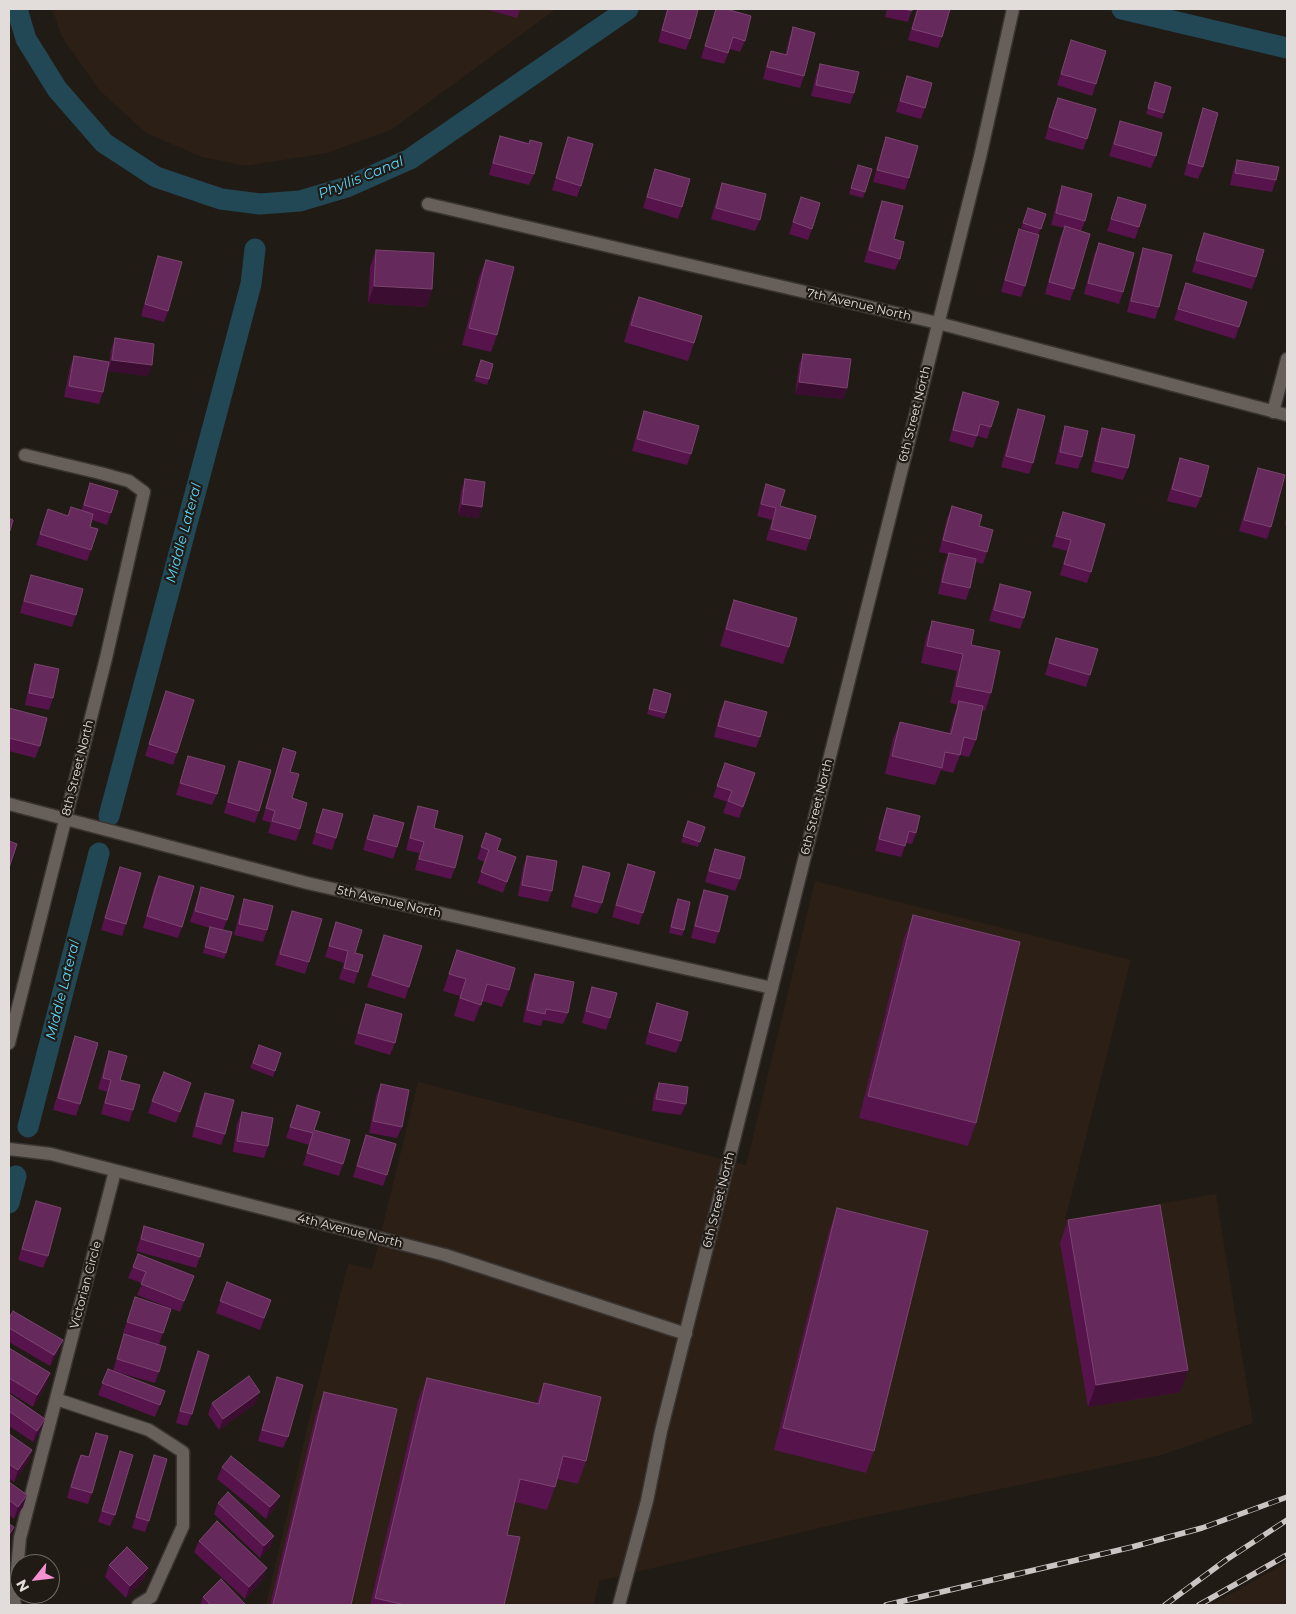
<!DOCTYPE html>
<html>
<head>
<meta charset="utf-8">
<style>
  body { margin:0 }
  #map { position:relative; width:1296px; height:1614px; overflow:hidden; background:#211b16; font-family:Montserrat,sans-serif }
  canvas { display:block }
  .frame { position:absolute; inset:0; border:10px solid #e2ddda; pointer-events:none }
  .north { position:absolute; left:10px; top:1554px; width:50px; height:50px; box-sizing:border-box; background:#211b16; border:1px solid #6e6964; border-radius:50%; rotate:241deg; font-size:14px; font-weight:700; line-height:20px; text-align:center; color:#e2ddda }
  .north::after { content:''; display:block; margin:auto; width:18px; height:22px; background:#f591d2; clip-path:polygon(50% 0,100% 100%,50% 72%,0 100%) }
</style>
</head>
<body>
<div id="map">
<canvas width="1296" height="1614"></canvas>
<div class="frame"></div>
<div class="north">N</div>
</div>
<script>
const context = document.querySelector('canvas').getContext('2d');
context.lineJoin = 'round';
function fillPath(path, color) { context.fillStyle = color; context.fill(path, 'evenodd'); }
const shape = rows => new Path2D(rows.map(r => 'M' + r).join(''));
function trace(path, color, width, dash) { context.strokeStyle = color; context.lineWidth = width; context.lineCap = dash ? 'butt' : 'round'; context.setLineDash(dash || []); context.stroke(path); }
function label(font, color, halo, rows, align = 'center') {
  context.font = font + ' Montserrat,sans-serif'; context.lineWidth = 4.5; context.setLineDash([]); context.textBaseline = 'middle'; context.strokeStyle = halo; context.fillStyle = color; for (const [text, x, y, turn = 0] of rows) {
    context.save(); context.translate(x, y); context.rotate((+turn || 0) * Math.PI / 180); context.textAlign = isNaN(turn) ? turn : align; if (halo) context.strokeText(text, 0, 0); context.fillText(text, 0, 0); context.restore();
  }
}
fillPath(shape([
  [52,9,556,9,391,130,327,153,246,166,202,157,146,133,100,91,62,37],
  [815,881,1131,960,1065,1220,1216,1194,1253,1423,1162,1455,857,1519,599,1581,594,1605,266,1605,316,1390,348,1264,372,1269,418,1082,746,1165],
  [1287,1562,1287,1605,1211,1605]
]), '#2b1f16');
trace(shape([
  [17,9,26,39,57,89,104,143,156,177,221,199,260,204,300,201,347,187,410,159,628,9],
  [1122,9,1287,48],
  [109,816,251,284,255,249],
  [28,1127,99,853],
  [9,1203,16,1176]
]), '#214854', 21);
const minor = shape([
  [428,204,938,323,1287,415],
  [1273,412,1287,359],
  [9,804,307,883,772,988],
  [9,1043,106,658,144,492,129,481,100,473,25,455],
  [9,1149,51,1154,445,1255,686,1334],
  [56,1399,115,1171],
  [15,1605,14,1601,20,1538,56,1399,149,1430,183,1452,183,1526,151,1597,138,1605]
]);
const tertiary = shape([
  [619,1605,647,1501,661,1431,980,157,1013,9]
]);
trace(minor, '#3a3532', 15);
trace(tertiary, '#3a3532', 15);
trace(minor, '#675f59', 12);
trace(tertiary, '#675f59', 12);
const rail = shape([
  [886,1605,1132,1547,1202,1528,1287,1497],
  [1165,1605,1226,1560,1287,1520],
  [1199,1605,1287,1555]
]);
trace(rail, '#cac5c2', 5.5);
trace(rail, '#211b16', 4, [11]);
fillPath(shape([
  [485,9,520,9,517,18],
  [667,9,696,9,690,39,686,50,658,42],
  [716,9,745,41,740,52,730,49,724,64,701,58],
  [887,9,912,9,908,22,885,17],
  [917,9,950,9,942,37,938,48,908,40],
  [793,27,804,76,800,88,763,79,767,62,771,51,785,55,789,39],
  [1071,40,1096,84,1092,96,1057,85],
  [820,64,854,93,850,104,811,96,816,75],
  [907,76,925,108,921,119,896,112,903,87],
  [1155,82,1164,113,1162,119,1146,114],
  [1058,98,1087,139,1083,150,1045,139,1053,110],
  [1203,108,1203,167,1198,179,1184,175,1199,120],
  [1120,121,1156,156,1151,168,1109,156],
  [500,136,529,143,530,140,534,174,529,185,489,175,496,148],
  [568,137,581,186,577,197,552,190,564,148],
  [886,137,909,178,905,190,873,182,882,149],
  [1237,160,1276,180,1272,192,1230,185,1233,171],
  [655,169,682,207,678,219,643,208],
  [856,171,865,192,863,198,849,194],
  [722,183,760,220,755,231,711,219,718,194],
  [1062,186,1085,221,1081,231,1074,289,1070,301,1045,294,1060,238,1064,228,1051,225,1058,198],
  [801,197,812,229,808,240,789,234],
  [1118,197,1139,227,1135,239,1107,231],
  [882,201,900,259,895,270,864,262,878,212],
  [1028,208,1046,214,1038,235,1025,286,1021,297,1001,292,1015,241,1019,229,1037,234,1021,228],
  [1204,233,1256,277,1252,289,1192,272],
  [1099,243,1123,292,1119,304,1084,294,1094,255],
  [1143,248,1159,307,1155,319,1127,312,1139,260],
  [376,250,432,289,426,307,368,303,370,267],
  [158,256,168,311,164,322,141,316,154,268],
  [486,260,497,335,491,352,462,345,479,277],
  [1186,283,1239,327,1235,339,1174,320],
  [639,297,694,343,688,361,624,342,632,314],
  [115,338,148,376,108,371,111,350],
  [803,354,847,388,843,399,795,394,799,365],
  [74,356,103,392,99,404,64,397,70,367],
  [481,360,489,379,487,385,474,381],
  [963,392,991,427,987,439,977,436,973,448,949,441,959,403],
  [1018,409,1033,463,1029,474,1001,467,1014,420],
  [644,411,691,454,687,465,632,451,640,423],
  [1065,426,1082,457,1078,469,1055,464,1061,438],
  [1102,428,1128,468,1123,480,1091,472,1098,439],
  [1180,458,1201,497,1196,508,1167,501,1176,470],
  [1258,468,1271,527,1267,539,1239,531,1254,479],
  [465,479,482,507,478,518,458,515,461,491],
  [90,483,111,513,107,525,92,520,90,527,91,550,87,561,36,545,48,509,67,516,81,511],
  [766,484,780,506,810,539,806,551,766,540,772,520,757,516,762,496],
  [952,506,979,526,987,552,983,564,976,562,970,588,966,600,938,594,944,565,948,554,939,552,947,518],
  [1063,512,1091,572,1087,583,1060,575,1067,551,1052,547],
  [1287,512,1287,525,1285,525],
  [31,575,76,615,72,627,20,613,27,587],
  [1000,584,1024,618,1020,629,989,621,996,596],
  [734,600,789,647,783,664,720,646,728,618],
  [932,621,971,645,991,693,985,711,982,710,976,740,969,757,960,755,953,773,941,770,935,785,885,774,893,739,900,722,949,733,953,718,958,705,950,703,957,671,921,663,926,638],
  [1056,638,1090,675,1086,687,1045,675],
  [35,664,53,698,49,710,25,705,31,676],
  [654,689,666,713,664,719,647,714],
  [166,691,177,753,173,765,145,756],
  [725,701,760,737,756,748,714,737,720,712],
  [9,708,40,746,35,758,9,751],
  [283,748,290,772,292,798,300,829,296,841,268,833,271,823,262,820,279,760],
  [188,756,217,794,212,805,176,795,184,768],
  [239,761,259,811,255,823,224,813,235,772],
  [725,763,755,773,739,818,723,813,727,802,713,797],
  [418,806,455,868,451,879,415,870,419,853,406,850,414,817],
  [887,808,916,833,912,844,906,843,901,857,875,851,883,819],
  [323,809,336,838,332,850,312,844],
  [374,815,397,847,393,859,363,850,370,826],
  [688,821,705,827,698,847,681,842],
  [486,833,497,850,516,857,503,893,477,883,485,862,477,859],
  [715,849,740,879,735,891,705,882,711,860],
  [527,856,552,891,548,902,518,896,523,867],
  [628,864,643,913,639,925,612,917,624,876],
  [583,866,602,903,597,914,571,907,579,877],
  [120,867,126,924,122,936,101,930,116,878],
  [159,876,182,927,178,938,143,928,154,887],
  [201,887,227,920,223,930,226,953,224,959,203,953,210,928,190,922],
  [704,890,719,932,715,944,691,938,700,901],
  [244,899,267,930,263,942,234,935,240,911],
  [678,899,684,930,682,936,669,933,675,905],
  [292,911,309,962,305,974,275,965,288,922],
  [913,915,976,1123,968,1146,859,1118,904,938],
  [336,922,358,972,354,984,339,979,344,963,325,957],
  [384,935,409,987,405,999,367,987],
  [457,950,509,990,502,1007,482,1001,474,1022,454,1016,460,996,443,991],
  [535,974,568,1013,563,1024,543,1020,541,1026,523,1022,530,985],
  [592,987,610,1018,606,1030,582,1023,588,999],
  [657,1003,681,1041,676,1053,645,1044,653,1015],
  [366,1004,395,1043,390,1055,354,1044,362,1016],
  [75,1036,80,1104,76,1116,53,1110,71,1048],
  [259,1045,281,1053,273,1077,250,1068],
  [109,1051,120,1080,133,1110,129,1122,101,1114,107,1092,98,1089,105,1063],
  [191,1083,176,1123,148,1113,152,1101],
  [659,1083,686,1104,681,1115,652,1111,654,1095],
  [381,1084,402,1127,397,1138,369,1133,376,1096],
  [205,1093,225,1134,221,1145,192,1137,200,1104],
  [297,1105,314,1130,343,1164,339,1176,303,1165,309,1145,286,1138],
  [242,1112,268,1146,264,1158,233,1152,237,1124],
  [366,1135,387,1175,383,1186,353,1177],
  [36,1201,48,1256,43,1268,18,1260,32,1213],
  [837,1208,874,1451,866,1473,774,1450,829,1231],
  [1068,1220,1180,1392,1088,1407,1060,1243],
  [144,1226,200,1257,196,1268,136,1251],
  [138,1254,194,1276,180,1312,137,1295,142,1283,128,1278],
  [227,1282,271,1300,260,1330,216,1313],
  [135,1297,163,1333,159,1344,159,1372,155,1383,113,1371,120,1346,124,1334,146,1341,123,1333],
  [9,1318,58,1352,50,1366,9,1342],
  [9,1348,50,1373,46,1385,33,1407,9,1392],
  [198,1351,192,1414,187,1426,176,1423,193,1363],
  [108,1369,165,1391,155,1417,98,1395],
  [277,1377,288,1437,283,1448,258,1441,273,1389],
  [427,1378,536,1404,544,1383,586,1461,578,1484,557,1479,555,1487,547,1510,515,1502,507,1535,504,1605,370,1605,418,1400],
  [324,1392,351,1605,270,1605,316,1414],
  [9,1394,45,1419,41,1430,33,1442,9,1426],
  [212,1403,256,1403,219,1430,208,1414],
  [96,1433,92,1493,88,1504,67,1498,76,1466,81,1455,89,1457],
  [9,1434,32,1450,28,1462,14,1482,9,1478],
  [120,1451,115,1515,110,1526,98,1522],
  [154,1455,149,1521,145,1532,132,1528,150,1467],
  [222,1467,275,1508,266,1519,217,1479],
  [9,1482,23,1507,14,1519,9,1515],
  [218,1503,274,1536,270,1547,260,1558,214,1514],
  [199,1541,263,1579,245,1599,194,1552],
  [109,1565,148,1568,144,1579,126,1598,105,1577],
  [203,1597,246,1605,200,1605]
]), '#57134c');
fillPath(shape([
  [374,286,432,289,426,307,368,303],
  [112,360,152,365,148,376,108,371],
  [799,382,847,388,843,399,795,394],
  [462,504,482,507,478,518,458,515],
  [63,1340,58,1352,50,1366,54,1355],
  [1188,1370,1180,1392,1088,1407,1096,1385],
  [50,1373,46,1385,33,1407,37,1395],
  [260,1392,256,1403,219,1430,223,1419],
  [45,1419,41,1430,33,1442,37,1431],
  [32,1450,28,1462,14,1482,18,1470],
  [27,1495,23,1507,14,1519,18,1507],
  [280,1496,275,1508,266,1519,270,1507],
  [14,1527,9,1540,9,1535],
  [274,1536,270,1547,260,1558,264,1546],
  [148,1568,144,1579,126,1598,130,1586],
  [267,1568,263,1579,245,1599,249,1587]
]), '#3b0d30');
const building = shape([
  [668,9,696,9,698,10,690,39,662,30,668,9],
  [716,9,726,9,751,16,745,41,733,37,728,53,705,46,716,9],
  [904,9,912,9,912,11,904,9],
  [918,9,950,9,942,37,912,29,918,9],
  [793,27,815,33,804,76,767,67,771,51,787,55,793,27],
  [1071,40,1106,51,1096,84,1061,74,1071,40],
  [820,64,859,72,854,93,816,85,820,64],
  [907,76,932,83,925,108,900,101,907,76],
  [1155,82,1171,87,1164,113,1148,108,1155,82],
  [1058,98,1096,109,1087,139,1049,127,1058,98],
  [1203,108,1218,113,1203,167,1188,163,1203,108],
  [1120,121,1162,133,1156,156,1114,144,1120,121],
  [500,136,529,144,530,140,542,143,534,174,493,163,500,136],
  [568,137,593,144,581,186,556,178,568,137],
  [886,137,918,146,909,178,877,170,886,137],
  [1237,160,1279,167,1276,180,1235,173,1237,160],
  [858,165,872,169,865,192,851,188,858,165],
  [655,169,690,179,682,207,647,197,655,169],
  [722,183,766,194,760,220,716,208,722,183],
  [1062,186,1092,194,1085,221,1056,213,1062,186],
  [801,197,820,203,812,229,793,222,801,197],
  [1118,197,1146,205,1139,227,1111,219,1118,197],
  [882,201,903,206,894,239,904,242,900,259,869,250,882,201],
  [1028,208,1046,214,1041,229,1023,223,1028,208],
  [1065,226,1090,234,1074,289,1049,282,1065,226],
  [1019,229,1039,235,1025,286,1005,280,1019,229],
  [1204,233,1264,250,1256,277,1196,260,1204,233],
  [1099,243,1134,253,1123,292,1088,283,1099,243],
  [1143,248,1172,255,1159,307,1131,301,1143,248],
  [376,250,434,253,432,289,374,286,376,250],
  [158,256,182,262,168,311,145,304,158,256],
  [486,260,514,267,497,335,469,328,486,260],
  [1186,283,1247,302,1239,327,1178,309,1186,283],
  [639,297,702,316,694,343,631,325,639,297],
  [115,338,154,344,152,365,112,360,115,338],
  [803,354,851,359,847,388,799,382,803,354],
  [74,356,109,362,103,392,69,386,74,356],
  [481,360,493,364,489,379,476,376,481,360],
  [963,392,999,402,991,427,980,424,977,436,953,430,963,392],
  [1018,409,1045,416,1033,463,1006,456,1018,409],
  [644,411,699,426,691,454,637,439,644,411],
  [1065,426,1088,431,1082,457,1060,452,1065,426],
  [1102,428,1135,435,1128,468,1095,461,1102,428],
  [1180,458,1209,466,1201,497,1172,489,1180,458],
  [1258,468,1285,475,1271,527,1244,520,1258,468],
  [465,479,485,482,482,507,462,504,465,479],
  [90,483,118,491,111,513,84,505,90,483],
  [766,484,785,490,780,506,816,516,810,539,771,529,776,508,761,504,766,484],
  [952,506,982,515,979,526,993,530,987,552,943,540,952,506],
  [71,507,93,514,90,527,98,529,91,550,40,534,48,509,68,516,71,507],
  [1063,512,1105,524,1091,572,1064,564,1071,540,1056,536,1063,512],
  [9,518,13,520,10,531,9,531,9,518],
  [949,553,976,559,970,588,942,582,949,553],
  [31,575,83,589,76,615,24,601,31,575],
  [1000,584,1031,592,1024,618,994,610,1000,584],
  [734,600,797,618,789,647,726,629,734,600],
  [932,621,974,630,971,645,1000,651,991,693,956,686,963,654,927,646,932,621],
  [1056,638,1098,649,1090,675,1049,663,1056,638],
  [35,664,59,669,53,698,29,693,35,664],
  [654,689,671,694,666,713,649,709,654,689],
  [166,691,194,700,177,753,149,744,166,691],
  [725,701,767,712,760,737,718,726,725,701],
  [959,701,983,706,976,740,964,737,960,755,945,752,942,768,892,756,900,722,951,734,959,701],
  [9,708,47,718,40,746,9,738,9,708],
  [283,748,296,752,290,772,299,774,292,798,307,803,300,829,272,821,275,811,266,808,283,748],
  [188,756,225,766,217,794,180,783,188,756],
  [239,761,271,770,259,811,228,802,239,761],
  [725,763,755,773,743,807,728,801,732,791,717,786,725,763],
  [418,806,438,811,434,828,463,836,455,868,419,859,424,842,410,838,418,806],
  [887,808,920,816,916,833,909,831,905,846,879,839,887,808],
  [323,809,343,814,336,838,316,832,323,809],
  [374,815,404,823,397,847,367,839,374,815],
  [688,821,705,827,700,842,683,836,688,821],
  [486,833,501,839,497,850,516,857,507,882,481,872,489,850,481,847,486,833],
  [9,841,17,844,9,868,9,841],
  [715,849,745,857,740,879,709,871,715,849],
  [527,856,557,861,552,891,522,885,527,856],
  [628,864,655,872,643,913,616,905,628,864],
  [583,866,610,873,602,903,575,896,583,866],
  [120,867,141,873,126,924,105,918,120,867],
  [159,876,194,886,182,927,147,916,159,876],
  [201,887,234,896,227,920,195,911,201,887],
  [704,890,728,896,719,932,695,926,704,890],
  [244,899,273,906,267,930,239,924,244,899],
  [678,899,690,902,684,930,671,927,678,899],
  [292,911,322,919,309,962,280,954,292,911],
  [913,915,1020,942,976,1123,868,1096,913,915],
  [336,922,362,930,355,953,363,955,358,972,344,968,348,951,329,946,336,922],
  [210,927,232,932,226,953,205,947,210,927],
  [384,935,422,946,409,987,372,975,384,935],
  [457,950,515,968,509,990,487,984,481,1005,460,998,466,979,449,974,457,950],
  [535,974,574,982,568,1013,546,1009,545,1014,527,1010,535,974],
  [592,987,617,993,610,1018,586,1011,592,987],
  [657,1003,688,1012,681,1041,649,1032,657,1003],
  [366,1004,402,1014,395,1043,358,1033,366,1004],
  [75,1036,98,1043,80,1104,58,1098,75,1036],
  [259,1045,281,1053,275,1071,253,1063,259,1045],
  [109,1051,127,1056,120,1080,140,1085,133,1110,105,1103,111,1080,103,1078,109,1051],
  [164,1072,191,1083,180,1112,152,1101,164,1072],
  [659,1083,688,1087,686,1104,656,1099,659,1083],
  [381,1084,409,1090,402,1127,373,1121,381,1084],
  [205,1093,234,1100,225,1134,196,1126,205,1093],
  [297,1105,320,1112,314,1130,350,1140,343,1164,307,1153,313,1133,290,1127,297,1105],
  [242,1112,273,1118,268,1146,237,1141,242,1112],
  [366,1135,396,1144,387,1175,357,1166,366,1135],
  [36,1201,61,1208,48,1256,22,1249,36,1201],
  [1160,1205,1188,1370,1096,1385,1068,1220,1160,1205],
  [837,1208,928,1231,874,1451,783,1428,837,1208],
  [144,1226,204,1244,200,1257,141,1239,144,1226],
  [138,1254,194,1276,184,1301,141,1284,146,1272,133,1267,138,1254],
  [227,1282,271,1300,264,1318,220,1301,227,1282],
  [135,1297,171,1309,163,1333,127,1322,135,1297],
  [13,1311,63,1340,54,1355,9,1328,9,1318,13,1311],
  [124,1334,166,1347,159,1372,117,1359,124,1334],
  [9,1348,50,1373,37,1395,9,1378,9,1348],
  [198,1351,209,1355,192,1414,180,1411,198,1351],
  [108,1369,165,1391,160,1405,102,1383,108,1369],
  [249,1376,260,1392,223,1419,212,1403,249,1376],
  [277,1377,303,1385,288,1437,262,1430,277,1377],
  [427,1378,539,1404,544,1383,601,1397,586,1461,563,1456,555,1487,520,1479,507,1535,520,1537,504,1605,405,1605,375,1598,427,1378],
  [324,1392,397,1409,351,1605,273,1605,324,1392],
  [9,1394,45,1419,37,1431,9,1411,9,1394],
  [96,1433,108,1436,92,1493,71,1487,81,1455,89,1457,96,1433],
  [9,1434,32,1450,18,1470,9,1464,9,1434],
  [120,1451,133,1455,115,1515,102,1511,120,1451],
  [154,1455,167,1459,149,1521,136,1517,154,1455],
  [231,1456,280,1496,270,1507,222,1467,231,1456],
  [9,1482,27,1495,18,1507,9,1500,9,1482],
  [228,1492,274,1536,264,1546,218,1503,228,1492],
  [217,1521,267,1568,249,1587,199,1541,217,1521],
  [9,1524,14,1527,9,1535,9,1524],
  [127,1547,148,1568,130,1586,109,1565,127,1547],
  [221,1579,246,1605,211,1605,203,1597,221,1579]
]);
fillPath(building, '#66295b');
trace(building, '#7a456f', 1);
label('12px', '#e2ddda', '#211b16', [
  ["7th Avenue North",859,305,13],
  ["6th Street North",915,414,-76],
  ["8th Street North",78,768,-76],
  ["6th Street North",817,807,-76],
  ["5th Avenue North",389,902,13],
  ["6th Street North",719,1200,-76],
  ["4th Avenue North",350,1231,14],
  ["Victorian Circle",86,1285,-75]
]);
label('italic 14px', '#5ad6fd', '#211b16', [
  ["Phyllis Canal",361,178,-22],
  ["Middle Lateral",184,533,-75],
  ["Middle Lateral",63,990,-76]
]);
</script>
</body>
</html>
